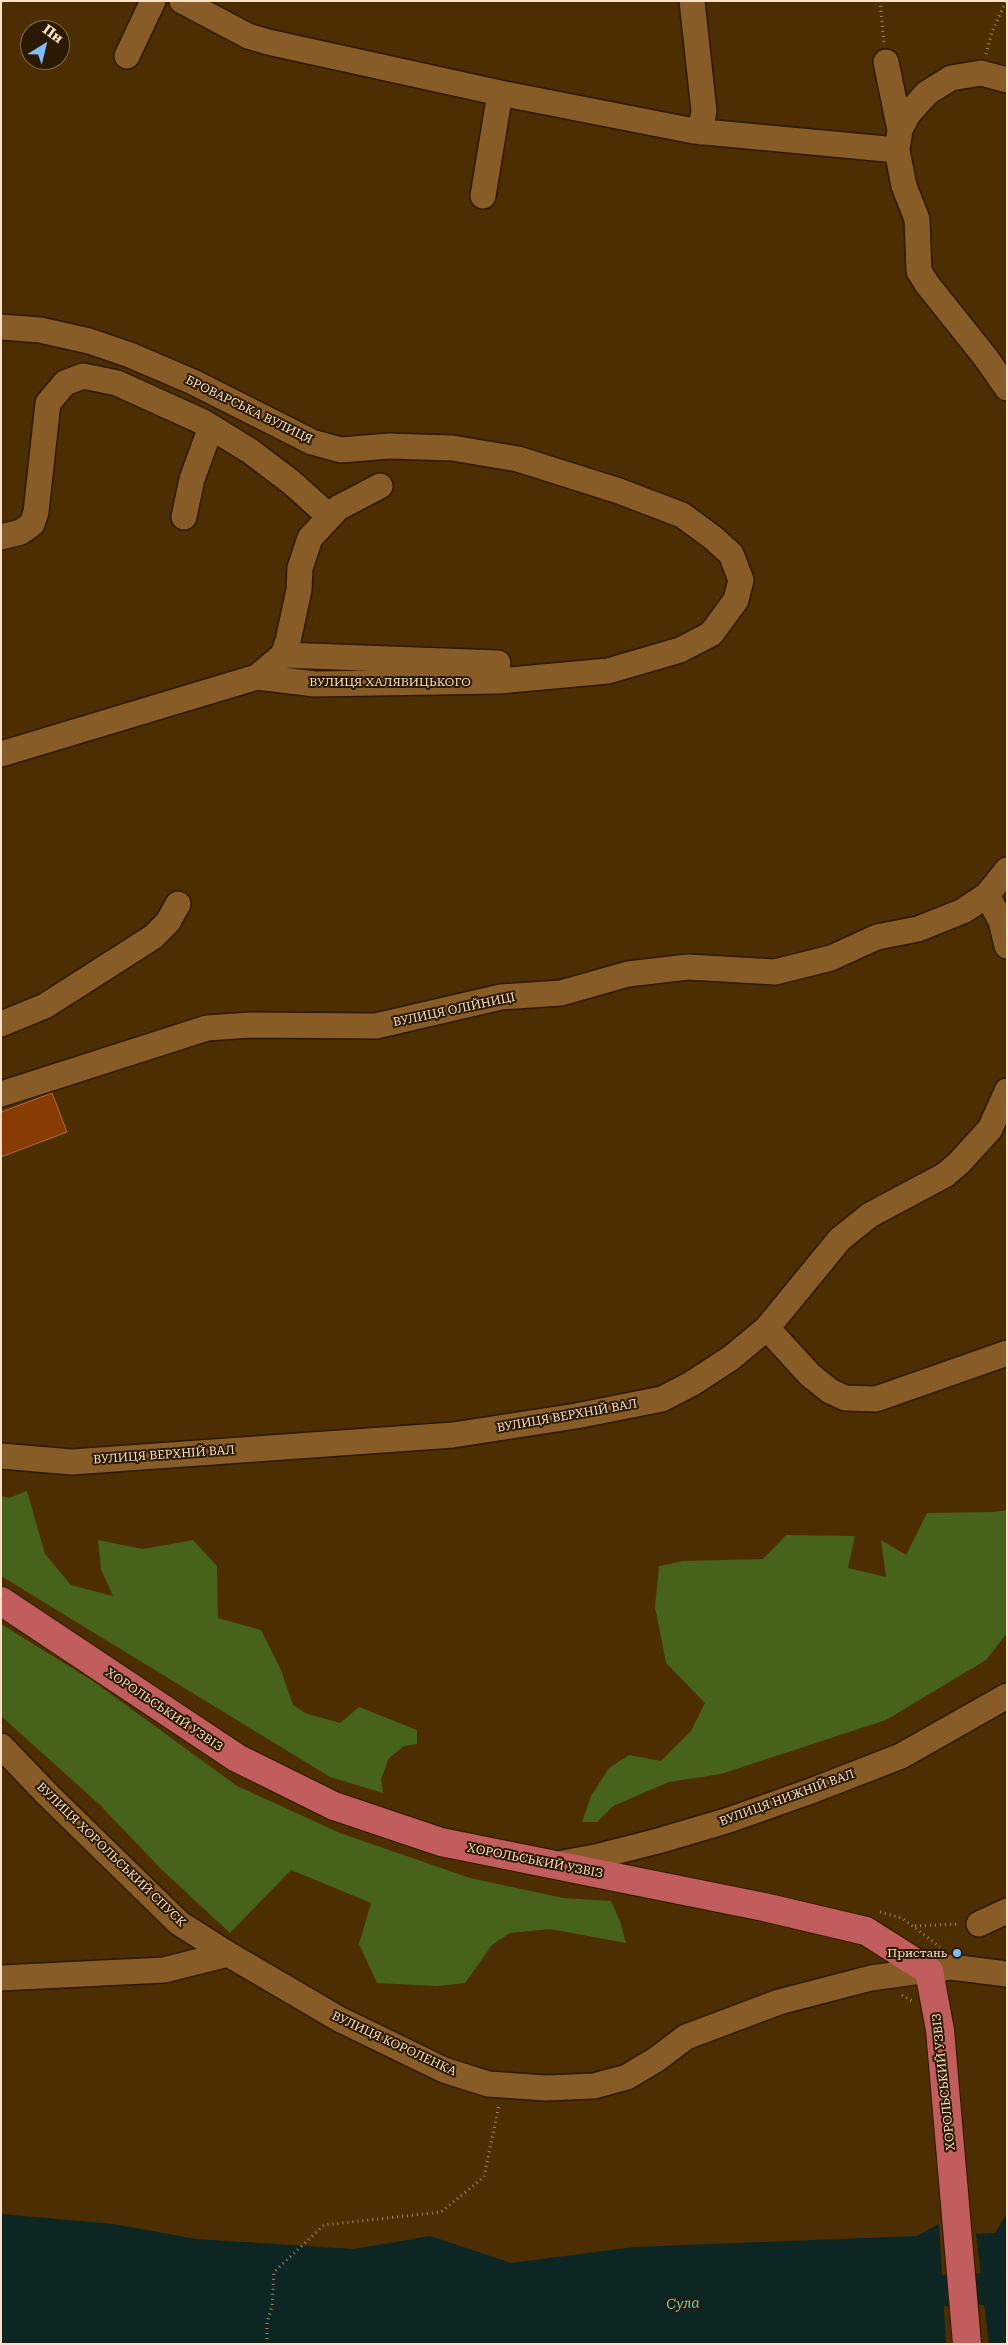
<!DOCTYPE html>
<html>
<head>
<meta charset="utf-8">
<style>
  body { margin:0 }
  #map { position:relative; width:1008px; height:2345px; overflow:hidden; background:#4d2e02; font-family:"Roboto Serif",serif }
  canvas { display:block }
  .frame { position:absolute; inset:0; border:2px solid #fbe1c7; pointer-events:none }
  .north { position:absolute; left:20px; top:20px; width:50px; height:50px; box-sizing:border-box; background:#2b1904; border:1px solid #7e6952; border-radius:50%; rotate:36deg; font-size:14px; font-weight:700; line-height:20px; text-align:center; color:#fbe1c7 }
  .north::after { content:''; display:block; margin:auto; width:18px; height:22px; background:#7ebdf9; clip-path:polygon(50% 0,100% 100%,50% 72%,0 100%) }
</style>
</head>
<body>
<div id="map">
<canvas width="1008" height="2345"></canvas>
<div class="frame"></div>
<div class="north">Пн</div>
</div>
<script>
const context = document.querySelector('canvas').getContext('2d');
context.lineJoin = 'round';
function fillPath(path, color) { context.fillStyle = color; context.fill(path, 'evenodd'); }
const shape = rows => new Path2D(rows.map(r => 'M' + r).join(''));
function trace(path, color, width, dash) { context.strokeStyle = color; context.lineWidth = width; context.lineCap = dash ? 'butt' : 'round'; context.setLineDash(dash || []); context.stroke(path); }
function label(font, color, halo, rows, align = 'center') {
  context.font = font + ' "Roboto Serif",serif'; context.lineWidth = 4; context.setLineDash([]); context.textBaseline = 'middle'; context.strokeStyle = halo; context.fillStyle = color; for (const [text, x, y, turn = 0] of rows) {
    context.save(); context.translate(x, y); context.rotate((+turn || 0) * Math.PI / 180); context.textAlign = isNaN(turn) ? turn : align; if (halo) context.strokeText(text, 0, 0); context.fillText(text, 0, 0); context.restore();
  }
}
fillPath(shape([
  [27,1491,45,1554,71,1585,113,1596,101,1570,98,1540,143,1549,193,1540,217,1566,218,1618,261,1630,281,1670,293,1705,305,1713,340,1723,359,1707,417,1730,417,1744,404,1746,389,1758,381,1779,383,1793,330,1777,1,1576,1,1496,9,1498],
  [1007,1510,1007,1633,986,1660,886,1720,721,1774,669,1782,613,1806,597,1822,582,1822,591,1796,609,1768,629,1755,661,1761,691,1731,705,1703,666,1663,655,1607,659,1566,683,1561,763,1559,786,1535,855,1536,848,1568,886,1577,881,1540,906,1555,927,1513,994,1512],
  [1,1624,93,1681,237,1786,340,1833,470,1878,563,1898,611,1901,620,1921,626,1943,550,1929,510,1933,492,1945,465,1983,437,1986,377,1983,359,1944,371,1903,291,1870,230,1933,162,1870,100,1805,1,1716]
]), '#47621b');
fillPath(shape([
  [1007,2213,1007,2344,989,2344,976,2234,995,2233],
  [1,2214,114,2224,196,2239,354,2249,430,2236,511,2263,634,2247,917,2236,939,2224,946,2344,1,2344]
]), '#0d2523');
trace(shape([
  [901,2293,981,2289,1007,2293]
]), '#0d2523', 31);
const building = shape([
  [52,1093,67,1132,1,1157,1,1112,52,1093]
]);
fillPath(building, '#883c04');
trace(building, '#a86c4d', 1);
const minor = shape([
  [182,1,248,36,268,42,500,93,694,131,897,150],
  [692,1,704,111,700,132],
  [127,56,153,1],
  [886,62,900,130,897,150,904,186,917,219,919,271,927,284,986,358,1007,388],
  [900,130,908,114,927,93,951,78,981,73,1007,80],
  [483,196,500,93],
  [1,327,40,330,89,341,130,355,193,382,312,442,341,450,389,446,452,448,518,459,619,491,682,515,712,537,731,554,741,580,736,600,711,634,680,650,608,671,499,681,315,684,257,677,1,754],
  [184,517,192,479,211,427],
  [1,537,21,532,32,524,36,512,48,403,65,383,83,376,117,383,203,422,250,451,291,482,329,516],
  [283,655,498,663],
  [257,677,283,655,288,641,299,590,300,568,310,538,338,508,380,486],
  [987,895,1001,921,1007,946],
  [1,1024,45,1006,153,937,168,922,178,904],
  [1,1094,207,1028,250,1025,376,1026,501,997,561,993,628,974,688,967,775,972,831,958,877,937,918,929,963,911,987,895,1007,870],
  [767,1328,810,1375,830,1391,845,1398,876,1399,1007,1353],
  [1,1456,72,1462,453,1435,576,1416,662,1399,691,1384,731,1358,767,1328,840,1239,870,1215,945,1175,959,1163,990,1129,1007,1091],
  [1,1746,48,1795,179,1923,228,1954],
  [557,1864,595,1857,658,1841,729,1820,811,1791,901,1756,1007,1696],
  [979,1924,1007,1911],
  [1,1978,164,1970,228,1954,339,2019,444,2070,488,2084,546,2088,594,2086,627,2077,657,2059,686,2037,779,2002,871,1978,951,1967,1007,1974]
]);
const major = shape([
  [1,1601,237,1758,334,1806,441,1842,764,1907,866,1931,929,1971,940,2030,967,2344]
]);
trace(minor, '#2d1700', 28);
trace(major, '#2d1700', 30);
trace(shape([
  [880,1,884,43],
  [986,54,992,32,1006,1],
  [880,1912,902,1918,940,1947],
  [915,1926,959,1924],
  [902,1995,912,2001],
  [267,2344,267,2322,272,2307,274,2272,324,2225,441,2212,484,2177,499,2105]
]), '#a48865', 3, [1, 4]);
trace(minor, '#875c27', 25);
trace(major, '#c15d5c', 28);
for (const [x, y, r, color] of [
  [957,1953,5,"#7ebdf9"]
]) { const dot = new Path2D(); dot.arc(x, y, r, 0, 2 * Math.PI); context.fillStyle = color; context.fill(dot); trace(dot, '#2b1904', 2); }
label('12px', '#fbe1c7', '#2b1904', [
  ["БРОВАРСЬКА ВУЛИЦЯ",249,410,26],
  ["ВУЛИЦЯ ХАЛЯВИЦЬКОГО",390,682],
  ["ВУЛИЦЯ ОЛІЙНИЦІ",454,1010,-12],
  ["ВУЛИЦЯ ВЕРХНІЙ ВАЛ",567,1416,-10],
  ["ВУЛИЦЯ ВЕРХНІЙ ВАЛ",164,1455,-4],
  ["ХОРОЛЬСЬКИЙ УЗВІЗ",164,1710,34],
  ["ВУЛИЦЯ НИЖНІЙ ВАЛ",787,1798,-20],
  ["ВУЛИЦЯ ХОРОЛЬСЬКИЙ СПУСК",111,1855,44],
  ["ХОРОЛЬСЬКИЙ УЗВІЗ",535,1861,11],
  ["ВУЛИЦЯ КОРОЛЕНКА",394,2044,25],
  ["ХОРОЛЬСЬКИЙ УЗВІЗ",944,2082,-96]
]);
label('12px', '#fbe1c7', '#2b1904', [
  ["Пристань",947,1953]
], 'right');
label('italic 14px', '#5fd6cc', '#2b1904', [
  ["Сула",683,2304,-3]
]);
</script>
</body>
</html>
